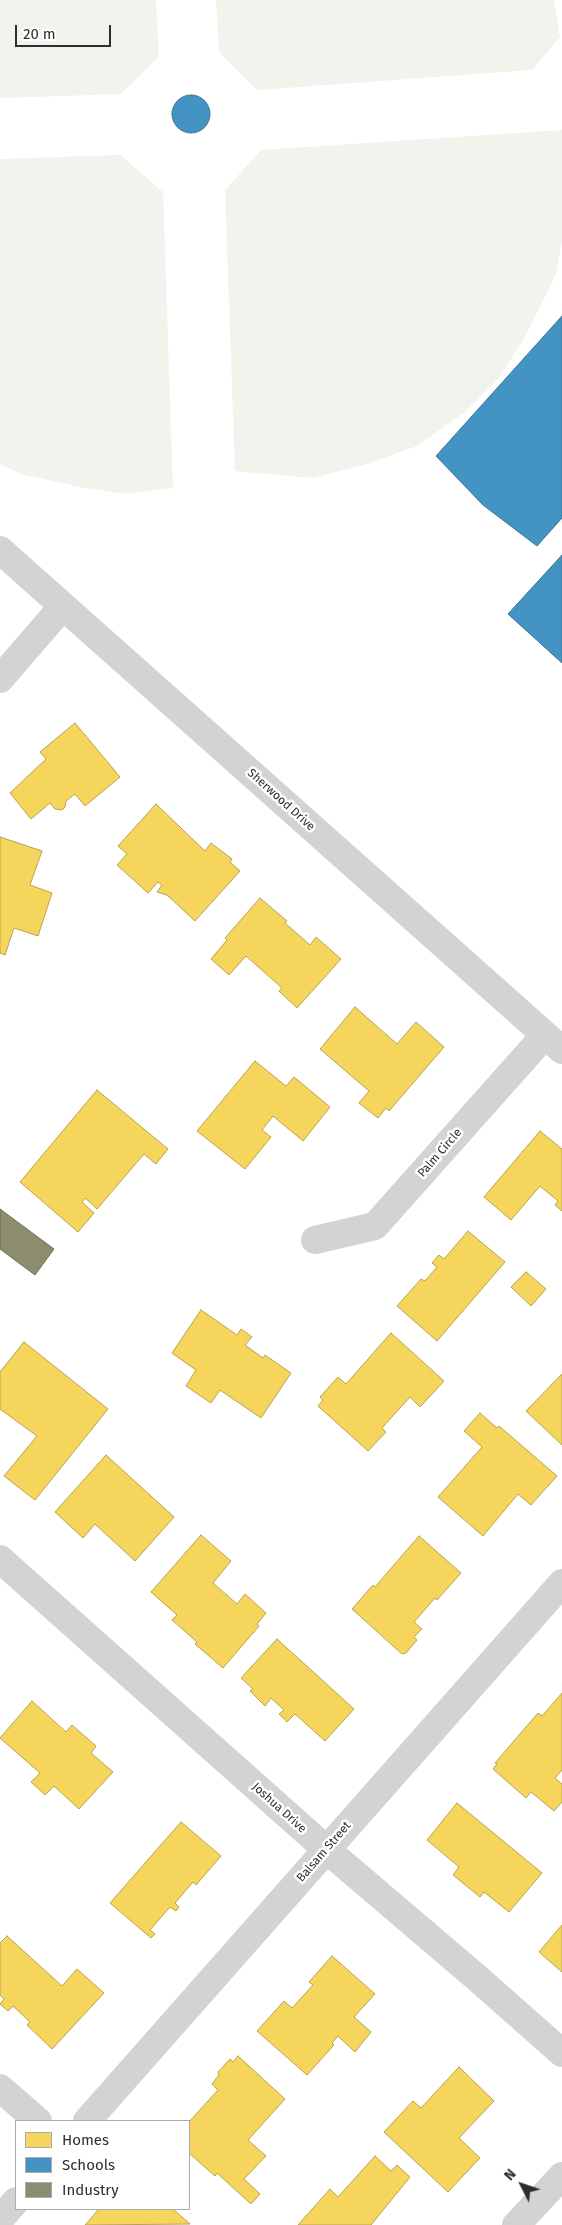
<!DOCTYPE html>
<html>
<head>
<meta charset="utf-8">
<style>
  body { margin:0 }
  #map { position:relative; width:562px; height:2225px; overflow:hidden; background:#fff; font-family:"Fira Sans",sans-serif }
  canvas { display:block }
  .legend { position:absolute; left:15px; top:2120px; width:175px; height:90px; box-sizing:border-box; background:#fff; border:1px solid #ababab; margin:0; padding:6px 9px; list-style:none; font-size:15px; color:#2e2e2e }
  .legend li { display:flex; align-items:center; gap:10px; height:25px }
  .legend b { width:25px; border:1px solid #ababab }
  .north { position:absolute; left:497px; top:2160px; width:50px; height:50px; -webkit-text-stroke:4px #fff; paint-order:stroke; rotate:311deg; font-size:14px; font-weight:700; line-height:20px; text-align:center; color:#2e2e2e }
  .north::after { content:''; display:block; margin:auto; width:18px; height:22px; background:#2e2e2e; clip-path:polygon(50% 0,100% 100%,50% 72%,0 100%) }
  .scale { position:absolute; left:15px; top:25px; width:96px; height:22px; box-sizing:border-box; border:2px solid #2e2e2e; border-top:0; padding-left:6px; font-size:15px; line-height:18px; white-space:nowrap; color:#2e2e2e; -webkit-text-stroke:4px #fff; paint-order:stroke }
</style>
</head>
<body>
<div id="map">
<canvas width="562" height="2225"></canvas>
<ul class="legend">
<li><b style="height:14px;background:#f6d55c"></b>Homes</li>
<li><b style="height:14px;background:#4393c3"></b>Schools</li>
<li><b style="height:14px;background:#8c8c6e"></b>Industry</li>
</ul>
<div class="north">N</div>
<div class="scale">20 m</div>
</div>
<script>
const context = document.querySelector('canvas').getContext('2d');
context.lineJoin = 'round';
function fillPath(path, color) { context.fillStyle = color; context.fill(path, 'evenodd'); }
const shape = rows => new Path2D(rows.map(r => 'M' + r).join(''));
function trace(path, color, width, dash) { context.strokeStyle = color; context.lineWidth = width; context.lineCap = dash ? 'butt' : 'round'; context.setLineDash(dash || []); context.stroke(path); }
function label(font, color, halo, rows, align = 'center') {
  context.font = font + ' "Fira Sans",sans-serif'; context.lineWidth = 5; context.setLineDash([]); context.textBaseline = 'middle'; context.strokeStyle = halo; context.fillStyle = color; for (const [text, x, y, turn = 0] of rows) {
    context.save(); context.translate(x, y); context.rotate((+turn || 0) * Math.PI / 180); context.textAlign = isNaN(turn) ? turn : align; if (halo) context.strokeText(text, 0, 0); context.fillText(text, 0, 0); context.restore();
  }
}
fillPath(shape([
  [0,0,156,0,159,56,121,94,0,98],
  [216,0,554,0,560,37,532,70,257,90,219,52],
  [562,130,562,241,556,274,525,337,498,379,465,412,417,446,367,464,313,478,235,471,225,190,261,150],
  [120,155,163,192,173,488,125,494,80,487,21,474,0,464,0,159]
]), '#f1f3ed');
const homes = shape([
  [75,723,120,777,85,806,75,794,66,801,65,807,62,810,55,809,50,803,31,819,10,793,46,759,40,752,75,723],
  [156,804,205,851,211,843,232,859,230,862,240,871,195,921,167,895,157,892,162,885,158,882,148,893,117,865,127,854,118,846,156,804],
  [0,837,42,851,30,885,52,893,38,936,14,928,5,955,0,953,0,837],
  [260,898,287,921,285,923,310,945,316,937,341,959,297,1008,279,991,282,988,246,956,229,975,211,959,227,940,225,938,260,898],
  [355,1007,397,1044,416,1022,444,1047,389,1111,386,1108,378,1118,359,1103,369,1091,320,1049,355,1007],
  [255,1061,286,1086,294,1077,330,1107,303,1141,273,1116,262,1130,271,1137,245,1169,197,1131,255,1061],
  [97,1090,168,1149,156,1164,144,1154,97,1209,85,1198,82,1202,94,1213,78,1232,20,1182,97,1090],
  [540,1131,562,1149,562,1211,555,1205,558,1201,540,1186,511,1220,484,1197,540,1131],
  [468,1231,505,1262,437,1341,397,1306,421,1279,425,1281,437,1267,432,1263,439,1255,444,1259,468,1231],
  [526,1272,546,1289,531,1306,511,1287,526,1272],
  [201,1310,237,1335,241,1329,252,1337,245,1345,263,1358,265,1355,291,1373,261,1418,220,1390,211,1403,186,1386,196,1370,172,1353,201,1310],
  [391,1333,444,1381,420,1407,410,1397,382,1428,386,1432,368,1451,318,1406,323,1400,320,1397,338,1377,346,1384,391,1333],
  [24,1342,108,1409,35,1500,4,1476,37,1436,0,1409,0,1372,24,1342],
  [562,1374,562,1445,526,1411,562,1374],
  [480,1413,497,1428,499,1426,557,1476,531,1505,518,1494,483,1536,438,1497,482,1447,464,1431,480,1413],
  [106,1455,174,1517,135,1561,95,1524,83,1538,55,1512,106,1455],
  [201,1535,231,1561,213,1583,237,1604,245,1594,266,1613,257,1624,259,1626,223,1668,195,1644,197,1642,172,1620,177,1615,151,1592,201,1535],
  [419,1536,461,1573,437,1600,435,1598,414,1622,422,1629,414,1637,417,1640,406,1653,402,1654,352,1609,373,1585,375,1587,419,1536],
  [277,1639,354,1709,325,1741,295,1714,287,1722,279,1714,284,1710,271,1698,265,1706,250,1691,253,1689,241,1678,277,1639],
  [562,1693,562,1770,555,1778,562,1784,562,1802,554,1811,531,1792,526,1798,493,1769,497,1764,495,1763,538,1713,542,1716,562,1693],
  [32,1701,66,1732,72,1725,96,1746,91,1753,113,1772,79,1809,54,1786,45,1795,31,1782,40,1773,0,1738,32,1701],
  [457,1803,542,1873,509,1912,484,1892,480,1897,453,1875,459,1867,427,1840,457,1803],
  [181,1822,221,1856,196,1885,193,1882,175,1903,179,1907,176,1911,170,1907,150,1930,155,1934,151,1938,110,1903,181,1822],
  [562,1925,562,1972,539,1952,562,1925],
  [7,1936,62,1986,77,1969,104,1993,52,2049,27,2025,30,2022,13,2006,8,2011,0,2004,4,1999,0,1995,0,1943,7,1936],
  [332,1956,375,1994,354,2017,371,2032,355,2052,338,2036,332,2043,334,2045,307,2075,257,2031,284,2001,292,2008,313,1985,309,1982,332,1956],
  [238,2056,285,2099,248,2140,266,2156,244,2179,260,2194,251,2204,217,2173,215,2176,189,2153,189,2122,218,2090,212,2084,219,2075,218,2072,230,2059,233,2062,238,2056],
  [459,2067,494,2101,459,2138,480,2158,448,2192,384,2132,413,2101,421,2108,459,2067],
  [375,2156,391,2171,397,2165,410,2177,371,2225,298,2225,330,2189,338,2197,375,2156],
  [99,2209,173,2209,190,2224,85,2225,99,2209]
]);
fillPath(homes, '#f6d55c');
trace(homes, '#baa34e', 1);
const schools = shape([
  '172 114a19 19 0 1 1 38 0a19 19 0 1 1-38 0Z',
  [562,316,562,518,537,546,483,505,436,456,562,316],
  [562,555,562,663,508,614,562,555]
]);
fillPath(schools, '#4393c3');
trace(schools, '#3d7596', 1);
const industry = shape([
  [0,1209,54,1249,35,1275,0,1249,0,1209]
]);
fillPath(industry, '#8c8c6e');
trace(industry, '#70705b', 1);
trace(shape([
  [0,550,562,1050],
  [0,679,63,606],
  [315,1240,375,1226,545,1035],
  [0,1559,327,1850,476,1977,562,2053],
  [0,2088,38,2121],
  [87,2121,562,1583],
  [0,2219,16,2201],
  [516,2225,562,2176]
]), '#d3d3d3', 28);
label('12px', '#2e2e2e', '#fff', [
  ["Sherwood Drive",281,800,42],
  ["Palm Circle",440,1153,-49],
  ["Joshua Drive",279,1808,42],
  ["Balsam Street",324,1852,-49]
]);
</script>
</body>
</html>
